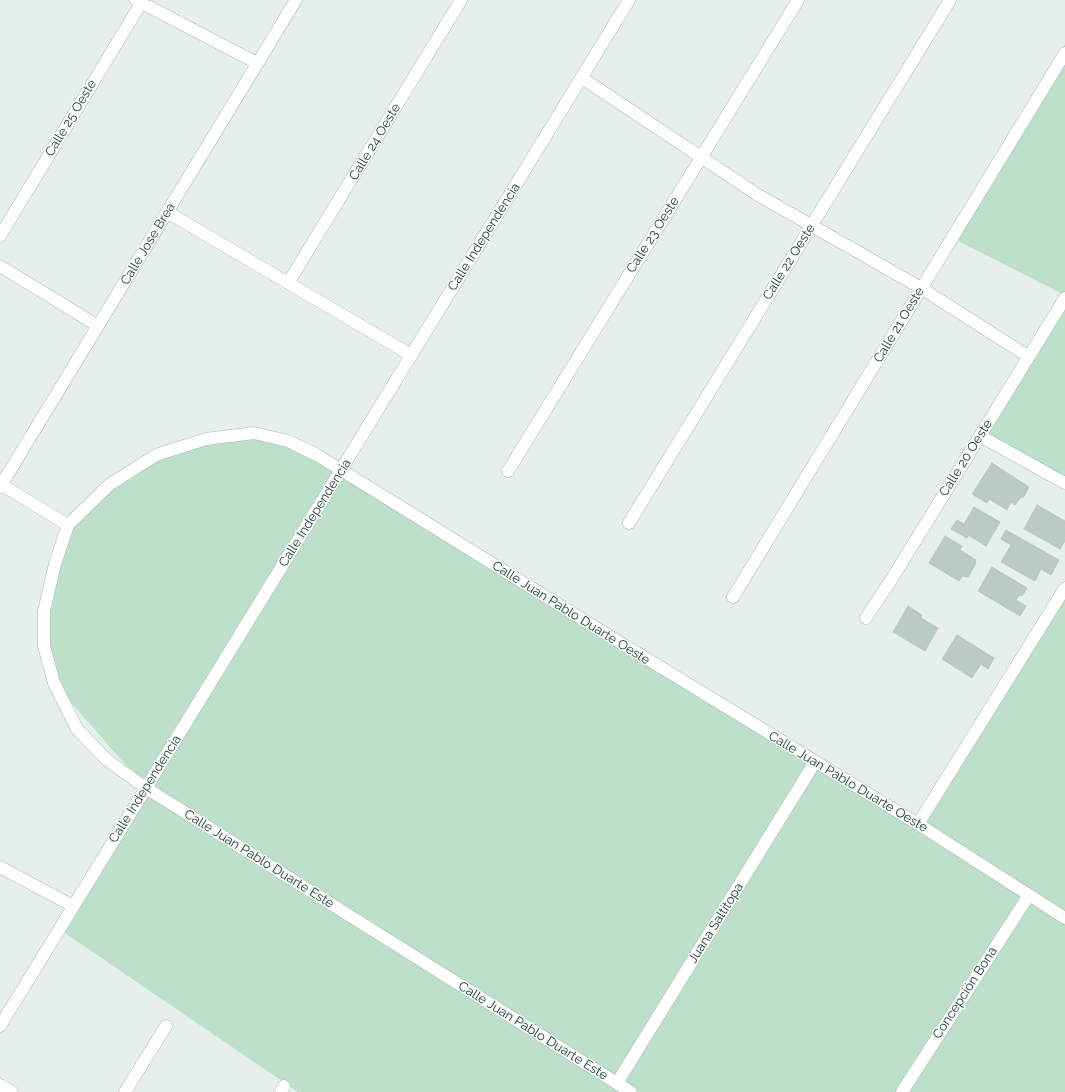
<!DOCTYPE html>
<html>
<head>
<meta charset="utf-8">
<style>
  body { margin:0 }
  canvas { display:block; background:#e6efeb }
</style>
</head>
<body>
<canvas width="1065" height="1092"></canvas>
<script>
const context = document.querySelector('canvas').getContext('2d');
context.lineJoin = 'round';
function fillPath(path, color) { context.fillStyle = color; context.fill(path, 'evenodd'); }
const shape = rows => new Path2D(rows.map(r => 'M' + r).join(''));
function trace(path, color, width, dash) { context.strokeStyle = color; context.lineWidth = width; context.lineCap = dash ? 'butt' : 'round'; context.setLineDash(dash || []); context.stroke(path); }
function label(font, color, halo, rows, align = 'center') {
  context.font = font + ' Raleway,sans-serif'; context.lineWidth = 3; context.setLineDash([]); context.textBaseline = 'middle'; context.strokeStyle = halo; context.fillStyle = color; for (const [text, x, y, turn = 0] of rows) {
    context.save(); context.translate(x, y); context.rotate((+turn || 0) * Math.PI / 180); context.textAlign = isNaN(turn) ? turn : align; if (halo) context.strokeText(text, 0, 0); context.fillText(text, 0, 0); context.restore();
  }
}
fillPath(shape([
  [1065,44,1065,295,952,238],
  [1065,298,1065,483,980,436],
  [254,433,288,441,1065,918,1065,1092,298,1092,59,929,146,788,54,683,44,611,68,525,156,455],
  [1065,588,1065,916,918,824]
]), '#bfe0c8');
const building = shape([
  [992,463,1029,487,1023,498,1021,497,1015,505,1011,502,1007,510,989,499,987,503,972,494,992,463],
  [1037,505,1065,521,1065,541,1060,549,1024,529,1037,505],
  [974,507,1000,522,986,546,968,535,967,538,951,529,957,520,964,524,974,507],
  [1006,530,1059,560,1051,575,1041,569,1035,581,1001,562,1011,545,1001,539,1006,530],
  [945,536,962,546,960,550,976,560,975,562,976,563,968,577,963,576,959,581,929,563,945,536],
  [992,567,1027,588,1022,596,1019,595,1016,600,1026,606,1020,616,978,591,992,567],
  [908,606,922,615,921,618,938,628,925,651,893,632,908,606],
  [957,635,994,658,988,669,981,664,972,678,942,659,957,635]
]);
fillPath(building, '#bbcac4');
trace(building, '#b8c9c2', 1);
const minor = shape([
  [136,0,257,63],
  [582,78,758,195,921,288,1029,357],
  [167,212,411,355],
  [0,236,143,0],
  [0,266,98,326],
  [288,283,461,0],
  [980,436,1065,483],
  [508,471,798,0],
  [0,484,68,525],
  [0,487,296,0],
  [629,523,950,0],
  [733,597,1065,53],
  [866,618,893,577,1065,298],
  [918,824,1065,588],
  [0,867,73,906],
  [0,1026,629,0],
  [617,1083,815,762],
  [0,1085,12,1092],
  [125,1092,166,1026],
  [281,1092,284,1086],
  [631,1092,146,788,107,760,77,729,54,683,44,646,44,611,55,564,68,525,109,485,156,455,206,439,254,433,288,441,317,455,603,632,918,824,1065,918],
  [902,1092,1029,895]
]);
trace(minor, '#a8b8b2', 13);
trace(minor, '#fff', 12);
label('13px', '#24423a', '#f7fbf9', [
  ["Calle 25 Oeste",71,118,-59],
  ["Calle 24 Oeste",375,142,-59],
  ["Calle 23 Oeste",653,235,-58],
  ["Calle Independencia",484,237,-58],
  ["Calle Jose Brea",148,244,-59],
  ["Calle 22 Oeste",789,262,-58],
  ["Calle 21 Oeste",899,325,-59],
  ["Calle 20 Oeste",966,458,-58],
  ["Calle Independencia",315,513,-58],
  ["Calle Juan Pablo Duarte Oeste",571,613,32],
  ["Calle Juan Pablo Duarte Oeste",848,782,31],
  ["Calle Independencia",145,789,-58],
  ["Calle Juan Pablo Duarte Este",259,859,32],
  ["Juana Saltitopa",716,923,-58],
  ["Concepción Bona",965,993,-57],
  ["Calle Juan Pablo Duarte Este",533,1031,32]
]);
</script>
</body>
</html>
